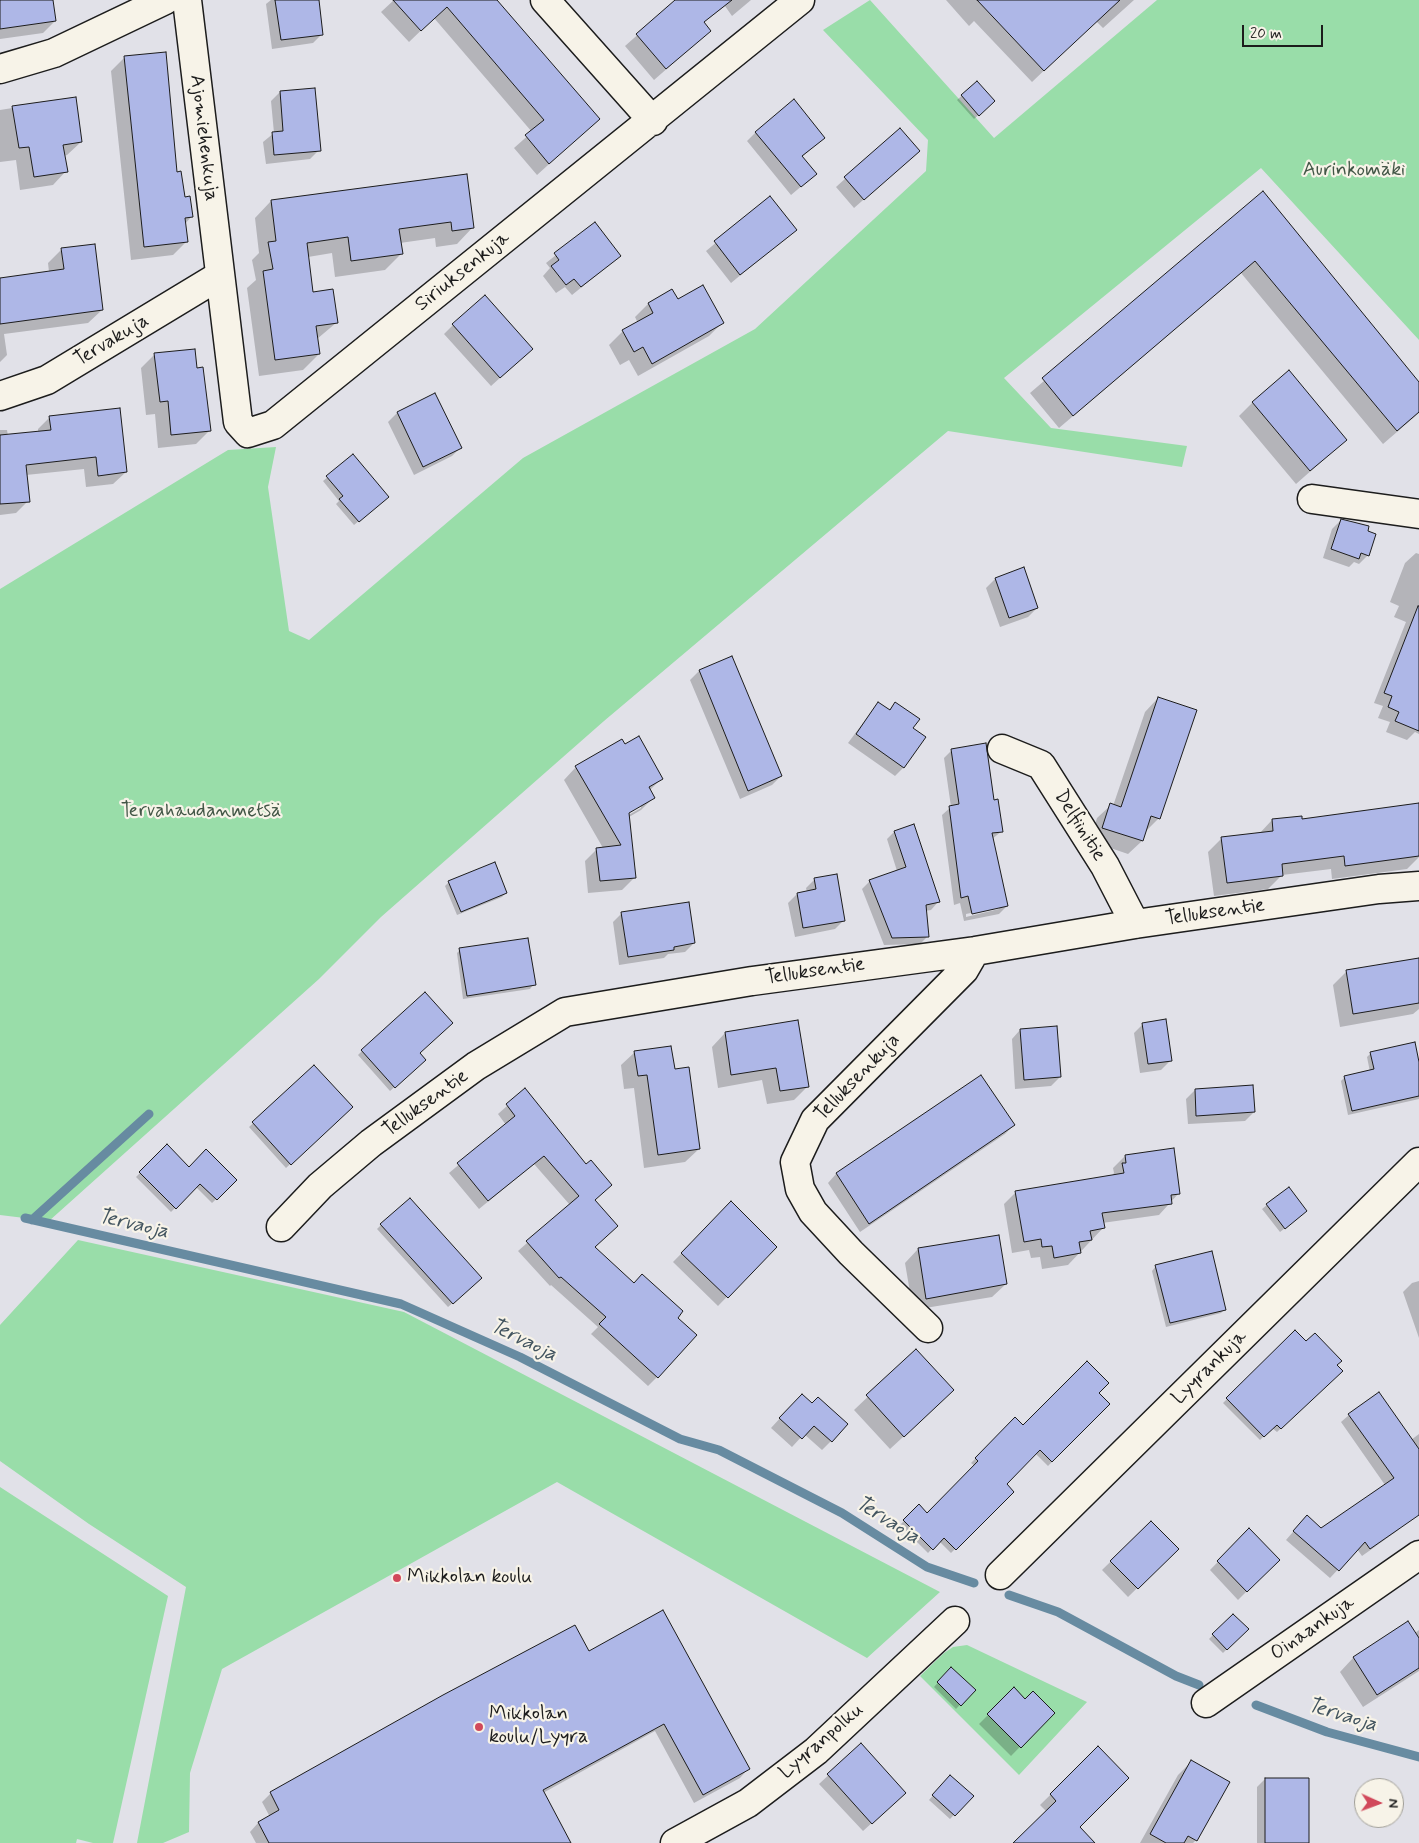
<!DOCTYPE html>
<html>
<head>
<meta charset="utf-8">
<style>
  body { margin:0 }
  #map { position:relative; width:1419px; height:1843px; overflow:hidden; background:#e1e1e8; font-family:Mynerve,sans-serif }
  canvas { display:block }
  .north { position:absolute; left:1354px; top:1778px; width:50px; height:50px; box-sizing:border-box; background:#f7f3e8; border:1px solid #9f9d96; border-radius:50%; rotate:92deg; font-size:14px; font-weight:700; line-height:20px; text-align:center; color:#1c1c1c }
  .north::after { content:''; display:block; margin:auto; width:18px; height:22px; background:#d1495b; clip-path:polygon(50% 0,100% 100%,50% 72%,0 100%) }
  .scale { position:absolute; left:1242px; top:25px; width:81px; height:22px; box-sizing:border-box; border:2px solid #1c1c1c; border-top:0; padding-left:6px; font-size:15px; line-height:18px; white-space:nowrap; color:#1c1c1c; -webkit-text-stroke:4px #f7f3e8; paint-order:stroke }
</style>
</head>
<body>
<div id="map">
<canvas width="1419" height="1843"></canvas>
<div class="north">N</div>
<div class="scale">20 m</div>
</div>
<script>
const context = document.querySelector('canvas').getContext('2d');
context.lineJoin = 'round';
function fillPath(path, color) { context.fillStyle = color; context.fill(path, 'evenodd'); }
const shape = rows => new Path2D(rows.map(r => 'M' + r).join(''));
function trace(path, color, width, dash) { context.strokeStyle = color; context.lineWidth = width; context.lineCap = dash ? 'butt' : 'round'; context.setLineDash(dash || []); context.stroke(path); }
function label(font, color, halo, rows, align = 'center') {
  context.font = font + ' Mynerve,sans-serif'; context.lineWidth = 4.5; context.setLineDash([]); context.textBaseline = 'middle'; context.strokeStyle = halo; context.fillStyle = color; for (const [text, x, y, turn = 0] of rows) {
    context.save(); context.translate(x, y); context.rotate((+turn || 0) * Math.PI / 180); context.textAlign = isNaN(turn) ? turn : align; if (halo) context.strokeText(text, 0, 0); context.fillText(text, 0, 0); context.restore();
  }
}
fillPath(shape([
  [870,0,994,138,1157,0,1419,0,1419,340,1261,168,1004,378,1051,428,1187,446,1182,467,948,431,604,721,381,917,319,979,49,1221,0,1215,0,589,228,450,276,447,268,487,289,631,309,640,523,458,755,329,926,171,928,140,823,30],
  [78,1240,404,1312,940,1592,867,1658,557,1482,222,1669,190,1773,189,1832,163,1843,137,1843,186,1587,89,1524,0,1461,0,1325],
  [0,1487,168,1596,113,1843,93,1843,77,1839,76,1843,0,1843],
  [967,1645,1087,1702,1019,1775,920,1676,944,1653,953,1647]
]), '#99dda9');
fillPath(shape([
  [0,0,52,0,55,21,43,33,0,39],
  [271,0,317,0,322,34,313,43,272,49,266,4],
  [394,0,496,0,599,119,537,175,514,148,532,132,434,18,409,42,381,12],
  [677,0,751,0,732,16,725,6,703,23,710,31,654,80,625,46],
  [946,0,1134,0,1103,28,1096,21,1032,82,974,21,969,26],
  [125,57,176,173,191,217,185,224,187,241,173,255,131,260,111,71],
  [977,82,990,105,974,119,957,100],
  [314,89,319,150,310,159,266,164,263,142,274,133,271,101,280,92],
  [75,98,81,142,67,155,64,156,66,171,53,185,20,190,16,160,0,162,0,110],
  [900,129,910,159,854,208,836,187],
  [756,132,824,138,802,157,816,174,791,195,747,141],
  [466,175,473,227,457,244,436,247,435,238,400,243,402,253,385,270,335,277,332,253,308,257,312,293,336,323,317,339,319,354,303,370,259,376,247,288,256,280,252,260,259,253,255,218,271,201],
  [1263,193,1419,384,1419,413,1383,444,1241,273,1059,428,1030,393],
  [770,198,795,230,731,283,706,251],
  [595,224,620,256,572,295,565,287,556,293,543,276,550,268,546,263],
  [61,250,102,310,88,323,4,334,7,355,0,362,0,279,49,272,48,263],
  [677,300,723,322,709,336,638,376,629,360,620,365,609,345,623,331,638,323,635,317,648,304],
  [453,325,522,358,491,386,444,334],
  [155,354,196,369,209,431,196,444,158,448,155,414,146,415,141,368],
  [435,395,461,447,452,456,414,475,388,422,397,413],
  [1253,402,1346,440,1296,484,1239,416],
  [50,417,126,472,113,484,86,487,84,469,26,475,28,501,16,513,0,515,0,430,7,430,8,436,38,433,38,429],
  [353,456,383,501,354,525,336,504,339,501,323,481],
  [1341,520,1368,555,1359,564,1354,562,1349,567,1323,558,1332,529],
  [1416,553,1419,554,1419,734,1415,732,1407,740,1386,732,1390,722,1378,718,1383,706,1374,703,1406,622,1394,617,1399,606,1390,602,1405,563],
  [995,579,1037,608,1028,617,1000,627,986,588],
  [732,658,781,776,772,785,740,799,690,680,699,671],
  [1158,698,1159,818,1145,832,1142,841,1128,854,1090,841,1097,818,1111,805,1113,806,1145,712],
  [878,703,888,711,895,703,903,768,895,776,848,743],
  [625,746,662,778,649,791,653,798,641,810,629,817,635,877,622,890,588,893,585,861,597,849,603,848,564,780,576,767],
  [641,805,641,808,625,817,623,815],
  [952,750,993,801,1002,831,992,839,1007,906,999,914,964,921,960,903,954,905,942,815,951,807,944,758],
  [999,907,999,909,966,917,966,914],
  [1419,804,1419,857,1407,869,1332,879,1331,869,1282,875,1268,889,1214,896,1208,852,1222,838,1259,834,1272,820,1301,820],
  [913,826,938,902,931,910,925,911,928,936,920,944,884,945,862,889,870,881,897,871,887,839,894,832],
  [815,879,844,920,835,929,795,937,788,903,797,894,807,892,806,888],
  [449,882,506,893,502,897,457,915,445,886],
  [622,913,694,943,685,952,668,954,664,958,619,965,613,922],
  [461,949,534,984,530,989,463,999,457,953],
  [1419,959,1419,1009,1413,1014,1340,1027,1333,985,1346,972],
  [797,1022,808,1086,794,1100,767,1104,762,1080,718,1088,712,1047,725,1033],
  [1143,1024,1170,1061,1161,1070,1140,1073,1134,1033],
  [1020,1030,1060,1077,1051,1086,1015,1089,1012,1039],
  [362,1051,418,1054,424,1060,390,1091,358,1055],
  [635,1052,674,1070,699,1149,685,1162,644,1168,634,1088,624,1089,621,1065],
  [1371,1053,1419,1067,1419,1099,1348,1115,1341,1081,1345,1077,1370,1072,1367,1057],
  [314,1067,351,1107,286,1168,249,1127],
  [981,1077,1014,1125,1005,1134,860,1232,828,1183,836,1174],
  [525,1090,586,1166,611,1185,594,1201,594,1247,634,1284,676,1318,657,1377,648,1386,591,1334,598,1327,551,1285,550,1286,518,1251,570,1205,534,1164,479,1209,449,1173,506,1125,498,1114],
  [1195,1090,1254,1112,1245,1121,1188,1124,1186,1099],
  [167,1146,189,1168,236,1180,212,1203,196,1187,171,1212,136,1177],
  [1125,1156,1178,1194,1159,1215,1102,1223,1103,1228,1068,1265,1042,1269,1040,1257,1031,1258,1029,1250,1012,1253,1004,1204,1016,1192,1112,1176,1114,1173,1113,1168],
  [1288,1188,1302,1215,1280,1232,1262,1209],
  [731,1203,775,1247,718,1306,673,1262],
  [381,1225,477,1282,448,1307,377,1229],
  [918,1249,1006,1284,992,1297,913,1310,905,1263],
  [1156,1266,1225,1309,1221,1313,1166,1327,1152,1271],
  [1419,1281,1419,1338,1403,1292,1412,1283],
  [1295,1332,1336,1365,1337,1374,1277,1432,1272,1428,1260,1440,1223,1403],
  [916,1351,939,1404,890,1449,854,1410],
  [1097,1393,1109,1404,1048,1466,1035,1453,1005,1484,1012,1492,951,1553,939,1541,928,1553,900,1525,919,1506,927,1514,975,1466,971,1463,1015,1419,1023,1427],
  [793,1404,812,1405,831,1441,822,1450,804,1434,792,1447,771,1428],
  [1349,1415,1411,1440,1419,1434,1419,1497,1405,1523,1397,1531,1362,1556,1357,1549,1330,1578,1286,1540,1299,1525,1321,1530,1385,1485,1341,1422],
  [1151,1522,1177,1549,1128,1597,1102,1570],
  [1249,1530,1278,1560,1238,1600,1210,1570],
  [1233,1615,1247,1629,1223,1653,1209,1639],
  [1408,1622,1415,1633,1419,1630,1419,1671,1363,1707,1340,1672,1353,1658],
  [588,1653,748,1769,740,1778,694,1803,655,1731,543,1793,569,1843,256,1843,250,1832,258,1823,270,1817,262,1802,271,1793,444,1696],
  [951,1668,974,1690,956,1709,934,1687],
  [1014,1689,1025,1700,1053,1713,1011,1756,979,1724],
  [861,1745,896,1801,863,1831,819,1784],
  [1098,1748,1076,1843,1016,1843,1047,1812,1040,1805],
  [1191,1762,1196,1840,1193,1843,1140,1843,1178,1775],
  [1265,1779,1307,1843,1257,1843,1257,1787],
  [946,1781,972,1796,950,1819,929,1800]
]), '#0003');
trace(shape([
  [25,1218,401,1304,520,1357,680,1439,719,1450,842,1513,927,1567,974,1583],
  [32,1220,149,1114],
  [1009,1595,1058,1612,1176,1676,1199,1685],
  [1256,1705,1327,1732,1419,1757]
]), '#678ba1', 9);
const building = shape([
  [0,0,53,0,56,21,0,29,0,0],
  [275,0,319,0,323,35,281,40,275,0],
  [393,0,497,0,600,119,549,164,525,135,544,120,447,7,421,31,393,0],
  [675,0,732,0,704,22,711,31,666,69,636,34,675,0],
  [977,0,1120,0,1044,71,977,0],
  [166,52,177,172,181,171,185,197,190,196,193,217,185,218,188,242,144,247,124,56,166,52],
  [977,81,995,101,979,116,961,95,977,81],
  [315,88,321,151,274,155,272,132,283,131,280,91,315,88],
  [76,97,82,142,63,145,68,172,34,177,29,147,19,148,12,106,76,97],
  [794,99,825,138,802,156,817,174,801,187,755,132,794,99],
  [900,128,920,151,864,200,844,177,900,128],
  [467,174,474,228,452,231,451,222,399,229,403,254,351,261,348,237,307,243,313,292,333,289,338,323,316,326,320,354,275,360,263,271,273,269,268,242,276,241,271,200,467,174],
  [1263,191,1419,382,1419,412,1397,431,1255,261,1073,416,1042,378,1263,191],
  [770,196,797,230,740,275,714,241,770,196],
  [595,222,621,256,581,287,574,279,566,285,551,266,559,260,554,253,595,222],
  [95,244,103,310,0,324,0,278,64,269,61,248,95,244],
  [703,285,724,323,652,364,643,347,634,352,622,330,653,313,648,303,672,289,678,299,703,285],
  [485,295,533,349,500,378,452,324,485,295],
  [195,349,197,368,203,367,211,431,171,435,168,401,160,402,154,353,195,349],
  [1289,370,1347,440,1310,471,1252,402,1289,370],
  [435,393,462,448,423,467,397,412,435,393],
  [120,408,127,472,98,476,96,457,26,465,30,502,0,504,0,435,51,430,49,416,120,408],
  [353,454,389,497,359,522,339,499,343,496,326,476,353,454],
  [1341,519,1369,526,1368,531,1376,534,1369,556,1361,553,1359,559,1331,549,1341,519],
  [1024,567,1038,608,1009,618,995,578,1024,567],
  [1418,606,1419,606,1419,731,1395,721,1399,712,1388,707,1392,696,1384,693,1418,606],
  [732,656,782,776,748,791,699,670,732,656],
  [1158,697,1197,710,1160,819,1151,816,1143,841,1102,828,1110,803,1121,807,1158,697],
  [878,702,890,710,895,702,920,719,913,728,926,737,904,768,856,734,878,702],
  [639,736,663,779,649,787,655,798,629,813,636,878,600,881,596,848,621,845,575,766,622,739,625,744,639,736],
  [986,743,994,800,998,799,1003,832,992,833,1008,906,972,914,968,896,961,898,949,806,959,804,951,749,986,743],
  [1419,803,1419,856,1345,866,1344,856,1282,864,1283,876,1227,883,1221,837,1273,831,1272,819,1302,816,1302,819,1419,803],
  [914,824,940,902,926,905,929,937,892,938,869,880,906,867,894,831,914,824],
  [495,862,507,893,461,912,448,881,495,862],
  [837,874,845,921,803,928,797,893,816,889,814,878,837,874],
  [689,902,695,943,674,947,674,950,628,957,621,912,689,902],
  [528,938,536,985,467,996,459,948,528,938],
  [1419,958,1419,1003,1353,1014,1346,970,1419,958],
  [425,992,453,1023,420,1053,426,1060,395,1088,361,1050,425,992],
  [1166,1019,1172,1061,1148,1064,1142,1023,1166,1019],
  [798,1020,809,1087,780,1091,776,1068,731,1075,725,1032,798,1020],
  [1057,1026,1061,1077,1024,1080,1020,1029,1057,1026],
  [1415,1042,1419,1062,1419,1096,1352,1111,1344,1076,1374,1069,1370,1052,1415,1042],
  [671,1046,675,1069,689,1067,700,1149,658,1155,647,1075,638,1076,634,1051,671,1046],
  [314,1065,353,1107,291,1165,252,1122,314,1065],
  [981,1075,1015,1125,869,1224,836,1173,981,1075],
  [1253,1085,1255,1112,1196,1116,1195,1089,1253,1085],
  [525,1088,586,1164,591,1160,612,1185,595,1200,618,1226,595,1247,634,1283,642,1274,683,1311,678,1318,697,1335,658,1378,599,1324,606,1317,561,1277,559,1278,526,1241,579,1196,544,1156,488,1201,457,1163,515,1116,506,1104,525,1088],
  [167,1144,189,1167,206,1149,237,1180,217,1200,200,1184,176,1209,139,1172,167,1144],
  [1174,1148,1180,1194,1171,1195,1172,1204,1102,1213,1105,1228,1090,1231,1092,1240,1079,1242,1081,1253,1054,1258,1052,1246,1042,1247,1041,1239,1024,1242,1015,1191,1124,1173,1122,1163,1126,1163,1125,1155,1174,1148],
  [1289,1187,1307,1211,1285,1229,1266,1204,1289,1187],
  [410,1198,482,1278,453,1304,380,1224,410,1198],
  [731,1201,777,1247,728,1298,681,1253,731,1201],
  [999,1235,1007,1284,926,1299,918,1248,999,1235],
  [1212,1251,1226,1310,1170,1323,1155,1265,1212,1251],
  [1295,1330,1306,1341,1315,1333,1342,1361,1337,1365,1343,1371,1281,1429,1277,1425,1264,1437,1226,1398,1295,1330],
  [916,1349,954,1390,904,1437,866,1395,916,1349],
  [1087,1361,1109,1383,1099,1393,1110,1404,1052,1462,1040,1450,1007,1484,1014,1492,956,1550,944,1538,933,1550,903,1520,919,1504,927,1513,978,1461,975,1458,1015,1417,1023,1425,1087,1361],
  [1379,1392,1419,1449,1419,1515,1370,1549,1365,1542,1339,1571,1293,1531,1307,1515,1321,1528,1394,1478,1348,1414,1379,1392],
  [802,1394,812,1403,818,1397,848,1424,832,1442,814,1426,802,1439,779,1418,802,1394],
  [1151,1521,1179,1549,1138,1589,1110,1561,1151,1521],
  [1249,1528,1280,1560,1247,1592,1217,1561,1249,1528],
  [663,1610,750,1769,703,1795,664,1724,543,1790,571,1843,269,1843,258,1822,279,1810,270,1792,443,1695,575,1625,589,1651,663,1610],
  [1233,1614,1249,1629,1227,1650,1212,1634,1233,1614],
  [1408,1621,1419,1638,1419,1668,1377,1695,1353,1657,1408,1621],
  [951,1667,976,1690,961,1706,937,1682,951,1667],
  [1014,1687,1025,1699,1033,1691,1055,1713,1021,1748,987,1714,1014,1687],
  [861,1743,906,1793,872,1824,827,1774,861,1743],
  [1098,1746,1129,1778,1080,1827,1095,1843,1013,1843,1056,1801,1050,1794,1098,1746],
  [1191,1760,1230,1782,1197,1841,1188,1836,1184,1843,1166,1843,1150,1834,1191,1760],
  [950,1775,974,1796,955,1816,932,1795,950,1775],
  [1265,1778,1309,1778,1309,1843,1265,1843,1265,1778]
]);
fillPath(building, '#aeb7e7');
trace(building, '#1c1c1c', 1);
const minor = shape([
  [187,0,238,422,248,433,273,425,800,0],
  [545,0,653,121],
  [0,69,54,53,165,0],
  [0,396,47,380,219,276],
  [1312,499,1419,514],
  [1002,749,1041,765,1105,866,1135,924],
  [281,1227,320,1186,371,1143,476,1066,565,1012,752,981,975,951,1135,924,1379,889,1419,886],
  [928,1328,851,1253,813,1212,800,1189,795,1162,815,1120,964,970,975,951],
  [1000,1575,1419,1162],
  [1206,1703,1419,1555],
  [675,1843,748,1803,816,1751,955,1621]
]);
trace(minor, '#1c1c1c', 31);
trace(minor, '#f7f3e8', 28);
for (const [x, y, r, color] of [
  [397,1578,5,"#d1495b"],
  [479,1727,5,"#d1495b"]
]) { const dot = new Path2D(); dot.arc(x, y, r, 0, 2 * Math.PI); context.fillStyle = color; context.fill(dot); trace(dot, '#f7f3e8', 2); }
label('20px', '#1c1c1c', '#f7f3e8', [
  ["Ajomiehenkuja",203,138,83],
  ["Siriuksenkuja",463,272,-39],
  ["Tervakuja",112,341,-31],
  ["Delfiinitie",1079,826,58],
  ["Telluksentie",1215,913,-8],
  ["Telluksentie",815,972,-8],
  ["Telluksenkuja",858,1078,-46],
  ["Telluksentie",426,1104,-36],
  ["Lyyrankuja",1210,1368,-45],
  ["Oinaankuja",1313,1629,-35],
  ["Lyyranpolku",822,1742,-41]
]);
label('20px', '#425646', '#f7f3e8', [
  ["Aurinkomäki",1354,171],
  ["Tervahaudanmetsä",201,812]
]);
label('20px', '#1c1c1c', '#f7f3e8', [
  ["Mikkolan koulu",407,1578],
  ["Mikkolan",489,1715],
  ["koulu/Lyyra",489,1738]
], 'left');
label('italic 21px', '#42545f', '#f7f3e8', [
  ["Tervaoja",133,1225,13],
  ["Tervaoja",523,1341,26],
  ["Tervaoja",887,1521,32],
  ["Tervaoja",1342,1716,17]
]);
</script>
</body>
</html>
